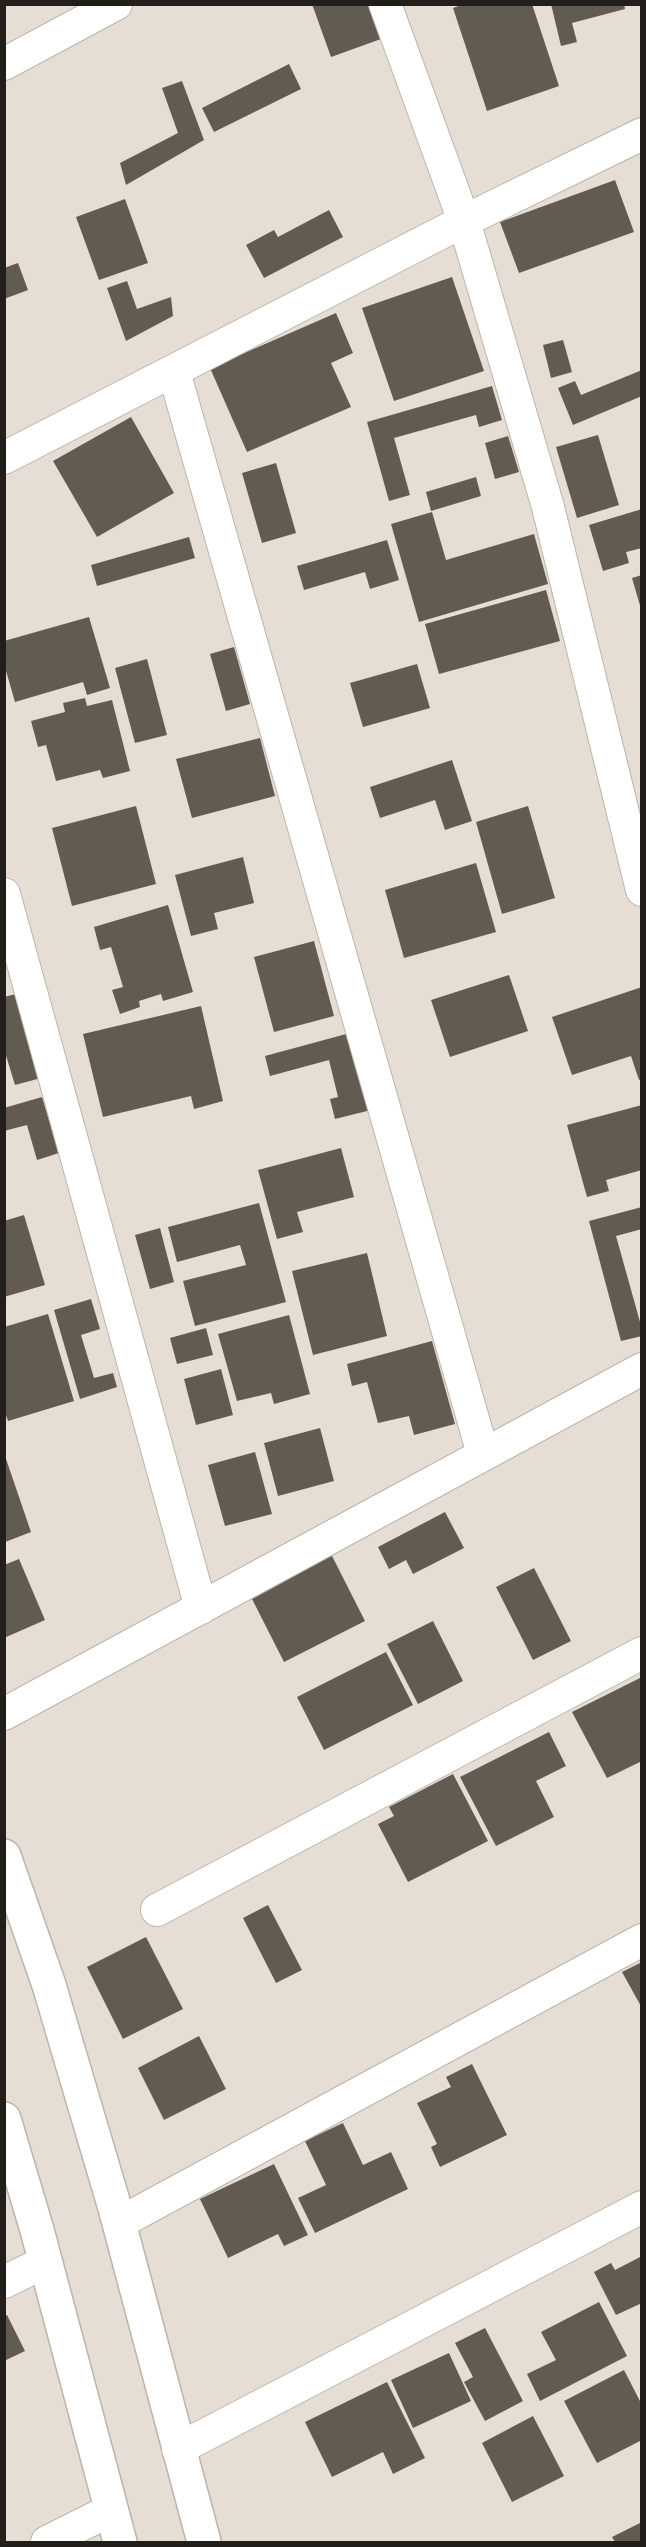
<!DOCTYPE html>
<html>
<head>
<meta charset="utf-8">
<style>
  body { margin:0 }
  #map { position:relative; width:646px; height:2547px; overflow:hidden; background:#e6ded4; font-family:"Crimson Pro",serif }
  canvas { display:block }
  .frame { position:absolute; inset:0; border:6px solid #221f1b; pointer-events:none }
</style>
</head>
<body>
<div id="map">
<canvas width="646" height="2547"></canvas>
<div class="frame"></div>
</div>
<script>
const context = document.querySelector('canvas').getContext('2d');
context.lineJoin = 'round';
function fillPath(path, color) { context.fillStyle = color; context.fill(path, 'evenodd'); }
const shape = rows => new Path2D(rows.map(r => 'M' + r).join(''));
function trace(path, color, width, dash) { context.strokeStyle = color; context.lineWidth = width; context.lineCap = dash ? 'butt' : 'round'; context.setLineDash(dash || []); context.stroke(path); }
fillPath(shape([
  [312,4,369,4,381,39,331,57],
  [464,4,532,4,559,86,487,111,453,8],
  [551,4,624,4,625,9,572,23,577,42,561,46],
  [289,64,301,89,214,132,202,108],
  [182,81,204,140,126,185,120,163,178,133,162,88],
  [615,180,634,232,519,273,500,222],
  [125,199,148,263,99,280,76,217],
  [329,210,343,237,264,278,246,245,274,230,278,237],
  [18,263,28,290,4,299,4,268],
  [452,277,484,371,394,401,362,308],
  [127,281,137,309,171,297,173,316,126,341,107,288],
  [336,313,353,353,331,363,351,407,247,452,210,368],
  [563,340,572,372,551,378,543,345],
  [642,370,642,396,573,425,558,388,575,381,581,395],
  [492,386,502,420,479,427,476,415,394,438,410,495,389,501,367,422],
  [131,417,174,493,97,537,53,461],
  [598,435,619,505,577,518,556,447],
  [508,436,519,472,495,479,485,443],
  [276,463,296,533,262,543,242,473],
  [476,477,481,496,431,511,426,492],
  [642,509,642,548,626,552,629,563,603,571,589,525],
  [432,512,446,560,534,534,548,584,419,622,391,524],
  [189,537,195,558,97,586,91,565],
  [387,540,399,580,370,589,365,572,304,590,297,566],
  [642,575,642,609,641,609,632,578],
  [546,590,560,641,439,674,425,624],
  [89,617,110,688,87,695,83,682,15,702,4,664,4,641],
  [234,647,250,704,226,711,210,654],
  [147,659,167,735,135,743,115,668],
  [417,664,430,708,363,727,350,683],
  [85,698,87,706,112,700,130,771,103,778,100,770,56,781,46,745,38,747,31,721,65,712,63,703],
  [260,738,275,796,192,818,176,759],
  [452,760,472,821,445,830,435,800,380,818,370,787],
  [136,806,156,884,72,906,52,828],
  [528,806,555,898,502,914,476,822],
  [243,857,254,903,214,913,218,929,191,936,175,875],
  [476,863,496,932,404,958,385,890],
  [168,905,193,992,163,1001,161,994,139,1001,140,1007,120,1014,112,990,123,987,111,947,100,950,94,927],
  [314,941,334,1016,274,1032,254,957],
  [509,975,528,1031,450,1057,431,1000],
  [642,987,642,1079,639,1080,631,1056,572,1075,552,1017],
  [16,994,41,1078,15,1085,4,1049,4,997],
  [201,1006,223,1101,194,1109,191,1096,103,1117,83,1034],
  [350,1033,371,1110,335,1119,330,1099,338,1097,329,1060,270,1076,265,1056],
  [42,1097,59,1153,37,1160,27,1125,4,1131,4,1108],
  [642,1105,642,1170,606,1180,609,1191,587,1197,567,1125],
  [341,1148,354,1197,297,1212,303,1232,277,1239,258,1170],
  [259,1203,286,1302,195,1326,183,1281,246,1265,240,1245,177,1262,168,1227],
  [642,1207,642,1229,616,1236,642,1329,642,1336,621,1341,589,1221],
  [24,1215,45,1285,4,1297,4,1221],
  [160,1228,174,1282,150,1289,135,1235],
  [367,1253,387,1336,313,1355,292,1271],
  [91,1299,100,1329,81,1335,94,1378,113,1373,117,1387,80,1399,54,1310],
  [48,1314,74,1401,8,1421,4,1410,4,1327],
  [289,1315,310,1394,274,1404,271,1393,237,1401,218,1334],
  [206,1328,213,1355,177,1364,170,1338],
  [432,1341,455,1424,414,1435,409,1416,378,1423,367,1382,352,1386,347,1364],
  [221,1369,233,1415,196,1425,184,1379],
  [320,1428,334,1481,278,1496,264,1443],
  [255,1452,272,1514,225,1526,208,1465],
  [5,1456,31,1532,5,1542],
  [445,1512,464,1548,413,1574,406,1560,389,1569,378,1547],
  [331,1554,365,1621,284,1662,250,1595],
  [19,1559,45,1620,4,1638,4,1565],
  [534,1568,571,1641,533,1660,496,1587],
  [433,1621,463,1681,418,1704,387,1644],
  [386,1652,413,1705,324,1750,297,1697],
  [642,1677,642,1761,607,1778,572,1712],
  [549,1732,566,1766,536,1781,554,1817,496,1846,460,1777],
  [453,1774,488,1841,408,1882,378,1824,394,1816,389,1807],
  [268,1905,302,1970,276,1983,243,1918],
  [146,1937,183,2009,123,2039,87,1967],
  [642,1962,642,2008,622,1972],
  [199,2036,226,2089,164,2120,138,2068],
  [472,2064,507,2135,440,2167,431,2147,437,2144,417,2103,451,2087,446,2077],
  [343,2123,363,2165,391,2152,408,2189,315,2233,298,2198,326,2185,305,2141],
  [274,2164,308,2235,284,2246,278,2234,228,2258,200,2199],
  [642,2256,642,2303,616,2315,594,2272,611,2263,615,2270],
  [599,2302,627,2356,540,2401,527,2374,556,2360,541,2332],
  [7,2315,25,2351,4,2361,4,2316],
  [485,2328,523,2401,485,2421,464,2382,473,2377,455,2343],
  [449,2353,471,2401,413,2428,391,2380],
  [624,2370,642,2405,642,2440,597,2463,564,2401],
  [387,2382,425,2458,393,2474,383,2452,332,2477,305,2422],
  [533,2416,564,2476,512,2502,482,2443],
  [642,2522,642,2542,615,2542,612,2537]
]), '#625b52');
const minor = shape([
  [385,4,464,221,548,507,642,890],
  [4,64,116,4],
  [174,372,483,1454],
  [4,458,464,221,642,134],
  [4,894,201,1608],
  [4,1714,642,1369],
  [157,1910,642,1653],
  [119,2223,642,1940],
  [4,2282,45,2262],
  [178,2449,642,2207],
  [47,2542,111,2510]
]);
const secondary = shape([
  [4,1856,49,1985,115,2208,204,2542],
  [4,2119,37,2230,120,2542]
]);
trace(minor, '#bcb4aa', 34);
trace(secondary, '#bcb4aa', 36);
trace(minor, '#fff', 32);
trace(secondary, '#fff', 33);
</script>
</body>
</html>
